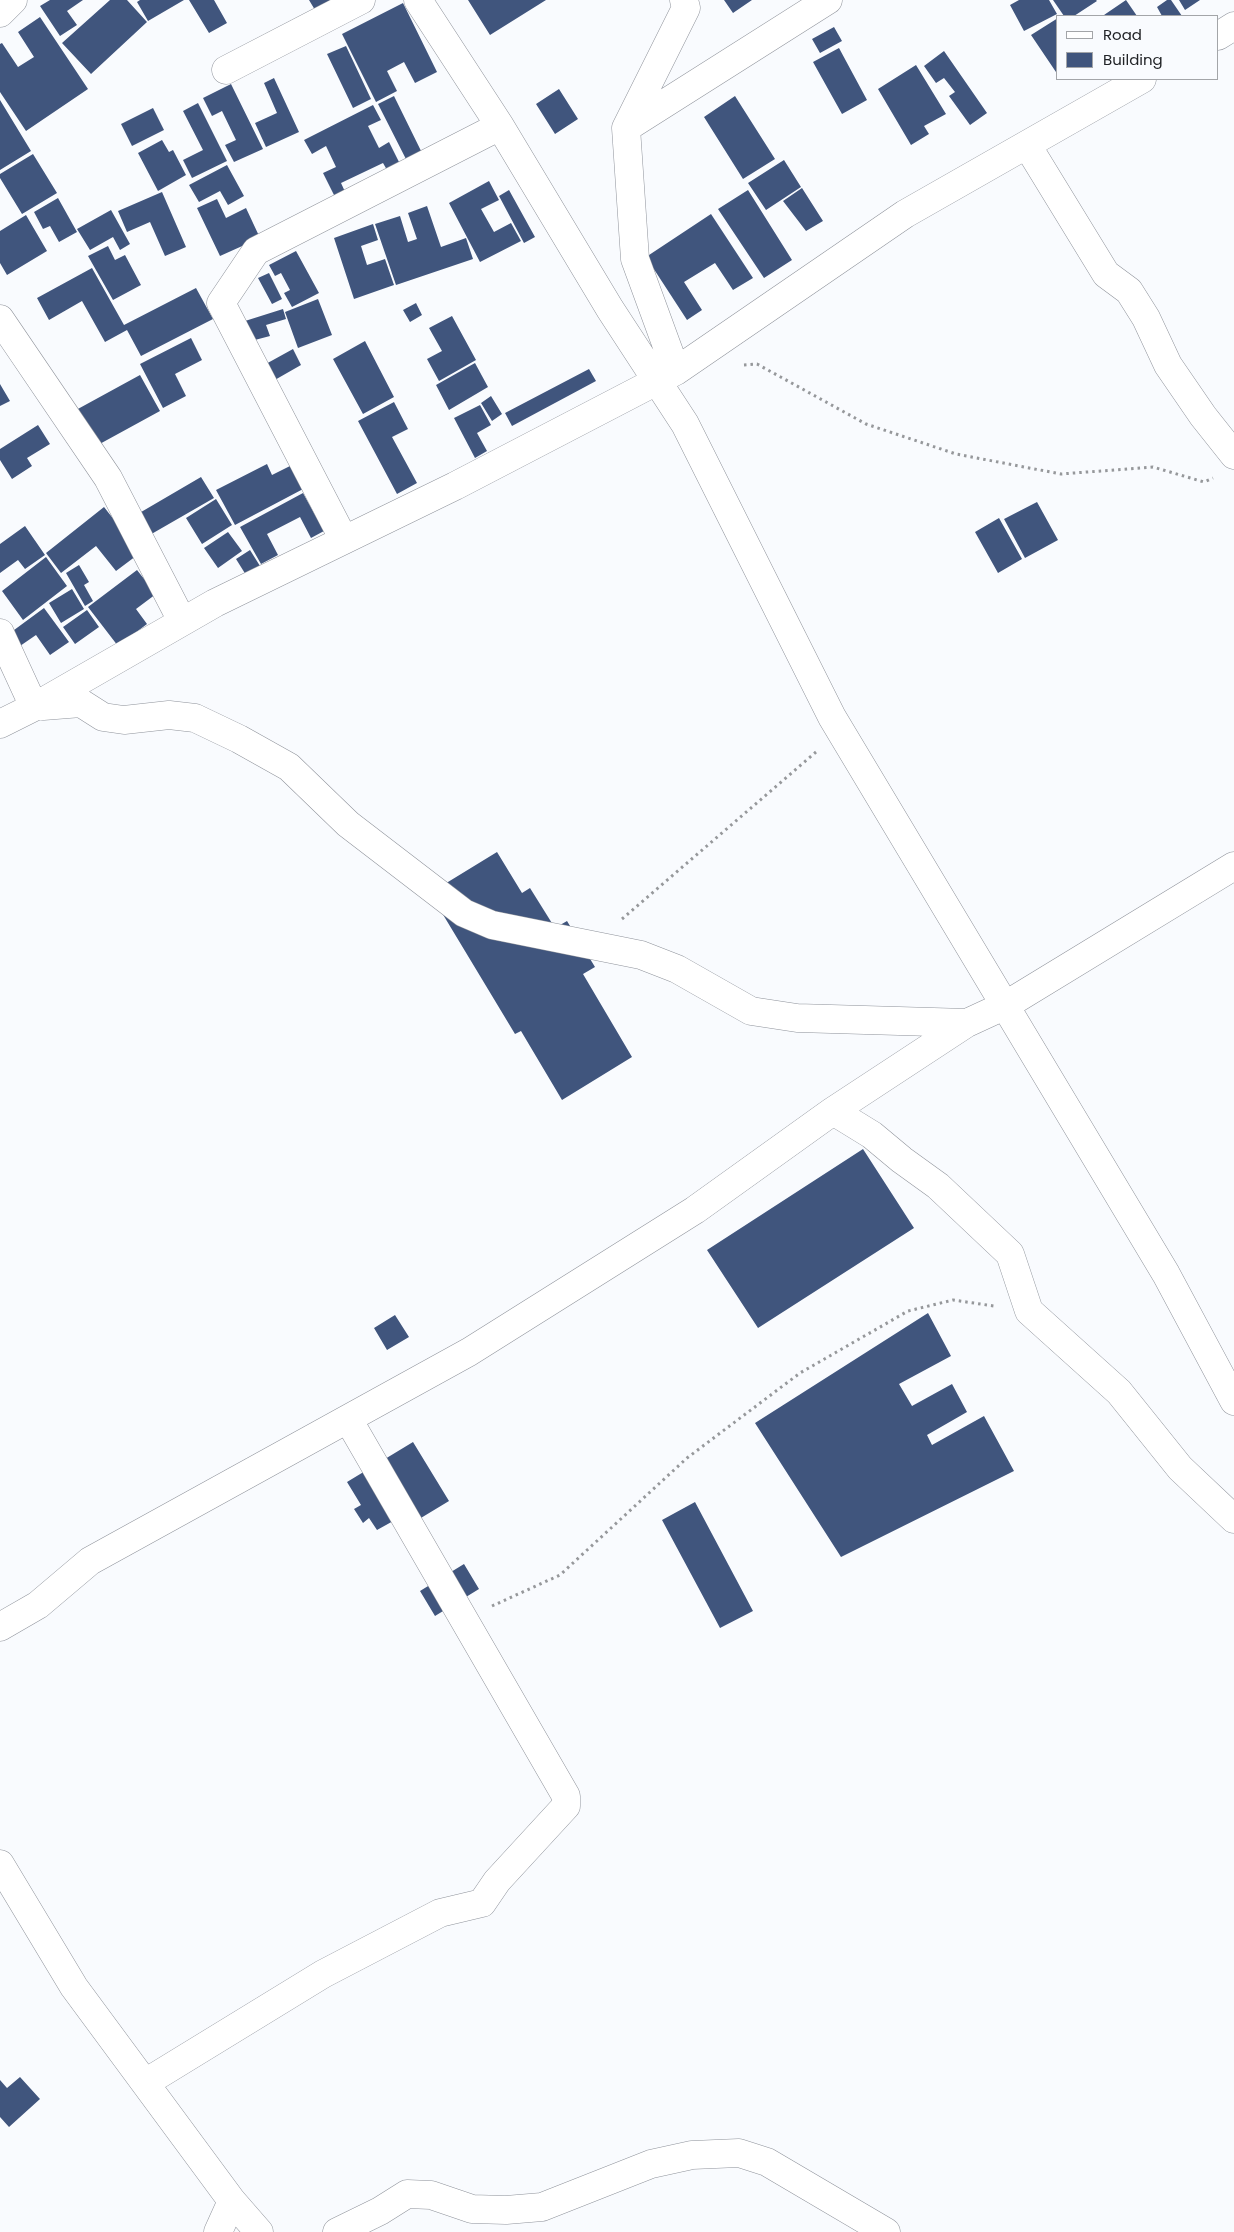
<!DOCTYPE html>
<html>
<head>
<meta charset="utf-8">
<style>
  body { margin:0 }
  #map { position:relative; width:1234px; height:2232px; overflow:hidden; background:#f9fbfe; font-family:Poppins,sans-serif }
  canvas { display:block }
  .legend { position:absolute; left:1056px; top:15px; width:162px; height:65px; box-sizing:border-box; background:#f9fbfe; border:1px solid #a3a5a8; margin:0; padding:6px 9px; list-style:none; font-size:15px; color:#222427 }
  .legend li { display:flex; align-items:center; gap:10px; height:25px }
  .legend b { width:25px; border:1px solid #a3a5a8 }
</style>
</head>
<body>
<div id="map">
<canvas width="1234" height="2232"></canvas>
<ul class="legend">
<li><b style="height:6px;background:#fff"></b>Road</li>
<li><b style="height:14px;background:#40557d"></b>Building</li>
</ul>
</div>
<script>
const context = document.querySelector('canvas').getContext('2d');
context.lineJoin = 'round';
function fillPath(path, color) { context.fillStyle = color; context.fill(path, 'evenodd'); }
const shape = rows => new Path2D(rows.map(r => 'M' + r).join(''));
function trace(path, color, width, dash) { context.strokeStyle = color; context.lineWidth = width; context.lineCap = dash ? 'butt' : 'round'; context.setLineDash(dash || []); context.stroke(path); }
fillPath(shape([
  [50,0,83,0,67,11,77,25,60,36,40,6],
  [110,0,127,0,147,22,91,74,62,43],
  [140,0,184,0,148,21,137,2],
  [189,0,214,0,227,23,209,33],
  [309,0,332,0,315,10],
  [468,0,546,0,490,35],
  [724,0,752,0,733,13],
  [1019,0,1049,0,1057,14,1024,31,1010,5],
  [1053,0,1096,0,1097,1,1074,16,1064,16],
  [1126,0,1137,16,1105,16,1104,15],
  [1167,0,1171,0,1182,16,1162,16,1157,7],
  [1179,0,1200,0,1185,10],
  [403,3,437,72,415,83,404,62,387,71,397,91,376,102,342,34],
  [40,17,88,89,26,131,0,92,0,44,2,43,18,67,34,57,18,32],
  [1058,18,1058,75,1031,35],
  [834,27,842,41,820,53,812,39],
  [346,46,371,99,353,108,327,54],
  [839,48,867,100,842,114,813,62],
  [944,51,987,113,970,125,949,96,955,92,944,78,936,83,924,66],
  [916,65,946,114,924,126,929,134,911,145,878,89],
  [274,78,299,132,266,147,255,123,277,113,264,83],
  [231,84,263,149,234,162,225,145,236,140,222,111,212,116,203,98],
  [559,89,578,119,555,134,536,104],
  [394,96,425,159,410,167,378,104],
  [735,96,775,159,743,179,704,117],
  [0,100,31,151,0,170],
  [198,103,227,161,192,178,183,160,203,150,183,111],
  [373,105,381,120,368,126,379,148,389,142,400,164,387,170,383,163,341,183,347,196,337,201,323,173,336,167,326,146,312,154,304,140],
  [153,108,164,130,132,146,121,124],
  [162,140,169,152,173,150,186,175,158,191,138,153],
  [33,154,57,193,22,214,0,178,0,174],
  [784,160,801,187,766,210,748,183],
  [227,165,244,196,228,205,220,191,199,202,189,185],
  [489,181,499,200,481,209,494,232,511,223,521,241,480,262,449,203],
  [802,188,823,221,806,231,783,201],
  [509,190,535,237,524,243,499,196],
  [748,190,792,260,764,278,718,209],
  [162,192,186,247,165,256,150,222,127,232,118,211],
  [58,198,77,232,59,242,50,226,43,229,34,212],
  [217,199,226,218,246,208,260,238,220,256,197,208],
  [427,206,441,247,466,238,473,259,396,285,375,224,400,216,408,242,417,239,408,213],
  [111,210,130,244,120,250,113,237,90,250,77,229],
  [711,214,753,278,733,290,715,263,684,282,702,310,687,320,646,257],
  [26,215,47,251,7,275,0,263,0,231],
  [373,224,378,240,361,246,367,265,385,259,394,285,354,299,334,238],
  [108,246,115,260,125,255,141,285,113,300,88,256],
  [296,251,319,293,292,307,284,293,290,290,281,273,275,276,269,265],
  [92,268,124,325,196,288,213,319,141,356,127,330,105,342,82,301,49,320,37,298],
  [269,273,282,299,272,304,258,278],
  [318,299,332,335,298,348,285,312],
  [416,303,422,315,410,322,403,310],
  [283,309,286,319,266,325,270,336,251,341,245,321],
  [452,316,476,360,439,381,427,359,442,351,429,328],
  [191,338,202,360,175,374,186,396,163,408,140,364],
  [365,341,394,397,363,414,333,359],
  [293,349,301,365,273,381,264,365],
  [475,363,488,387,449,410,436,385],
  [589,369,596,381,512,426,505,413],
  [140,375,160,411,96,446,76,410],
  [0,384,10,401,0,406],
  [491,396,502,414,492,421,481,403],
  [394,402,408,429,392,437,417,483,397,494,358,421],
  [480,405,491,425,477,433,487,451,475,458,454,418],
  [38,425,50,444,27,458,32,466,12,479,0,460,0,449],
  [267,464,272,475,292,465,305,488,235,525,216,490],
  [201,477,214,498,148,536,136,515],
  [303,493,324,531,311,538,300,517,267,534,278,555,261,564,240,527],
  [216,499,232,525,202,544,186,518],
  [1037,502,1058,540,1025,558,1004,519],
  [104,507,140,553,116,571,96,546,61,573,46,553],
  [999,518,1022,559,998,573,975,532],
  [25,526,45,555,25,569,18,560,0,573,0,544],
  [228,532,242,551,218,568,204,548],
  [250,550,260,566,246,575,236,559],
  [46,557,67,586,23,620,2,591],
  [79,565,89,582,84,585,93,601,85,606,66,573],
  [137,570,156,594,136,609,147,624,118,646,88,607],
  [72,589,84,609,61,623,49,603],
  [44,608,69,642,50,655,36,635,20,646,10,633],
  [87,610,99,627,75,644,63,627],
  [497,852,522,893,530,888,555,928,567,921,595,967,583,974,632,1057,562,1100,521,1031,515,1034,430,893],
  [863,1149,914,1228,758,1328,707,1250],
  [928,1313,951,1356,899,1384,912,1406,952,1384,967,1412,927,1435,932,1445,984,1416,1014,1471,841,1557,755,1423],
  [395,1315,409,1337,387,1350,374,1328],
  [413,1442,449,1501,401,1530,395,1520,377,1530,369,1518,363,1523,354,1509,361,1505,347,1482],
  [695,1502,753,1611,720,1628,662,1520],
  [464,1564,479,1589,435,1616,420,1591],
  [20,2077,40,2099,9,2127,0,2117,0,2080,7,2088]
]), '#40557d');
const street = shape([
  [418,0,500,126,610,309,685,424,832,717,1166,1274,1234,1401],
  [0,13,13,0],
  [1218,36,1234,26],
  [226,70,361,0],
  [626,128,828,0],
  [1027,145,1106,274,1129,291,1146,318,1168,365,1203,416,1234,455],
  [0,319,108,478,182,621],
  [676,371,635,259,626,128,686,8,684,0],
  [344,540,221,303,256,251,500,126],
  [0,633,34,707],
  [43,706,81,703,103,717,124,720,169,715,195,718,239,739,289,767,348,824,464,913,492,925,641,955,677,969,751,1011,797,1018,967,1023],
  [0,724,34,707,215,603,455,486,676,371,905,214,1142,79],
  [833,1111,872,1135,902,1160,938,1186,1010,1254,1029,1311,1119,1392,1180,1468,1234,1519],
  [0,1627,38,1605,90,1561,469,1352,695,1210,833,1111,967,1023,1006,1005,1234,866],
  [0,1864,74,1987,232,2201,259,2232],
  [145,2083,323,1974,440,1913,482,1903,497,1881,566,1806,566,1796,348,1419],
  [218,2232,232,2201],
  [337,2232,380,2211,407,2194,431,2195,472,2209,506,2210,542,2207,651,2164,692,2155,739,2153,767,2162,886,2232]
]);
trace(street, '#8f939b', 29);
trace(shape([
  [744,365,757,364,866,424,956,454,1061,474,1153,467,1204,482,1213,478],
  [622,919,816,752],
  [492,1606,560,1575,687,1458,800,1373,908,1311,953,1300,994,1306]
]), '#96989b', 3, [2.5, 4]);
trace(street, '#fff', 28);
</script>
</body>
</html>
